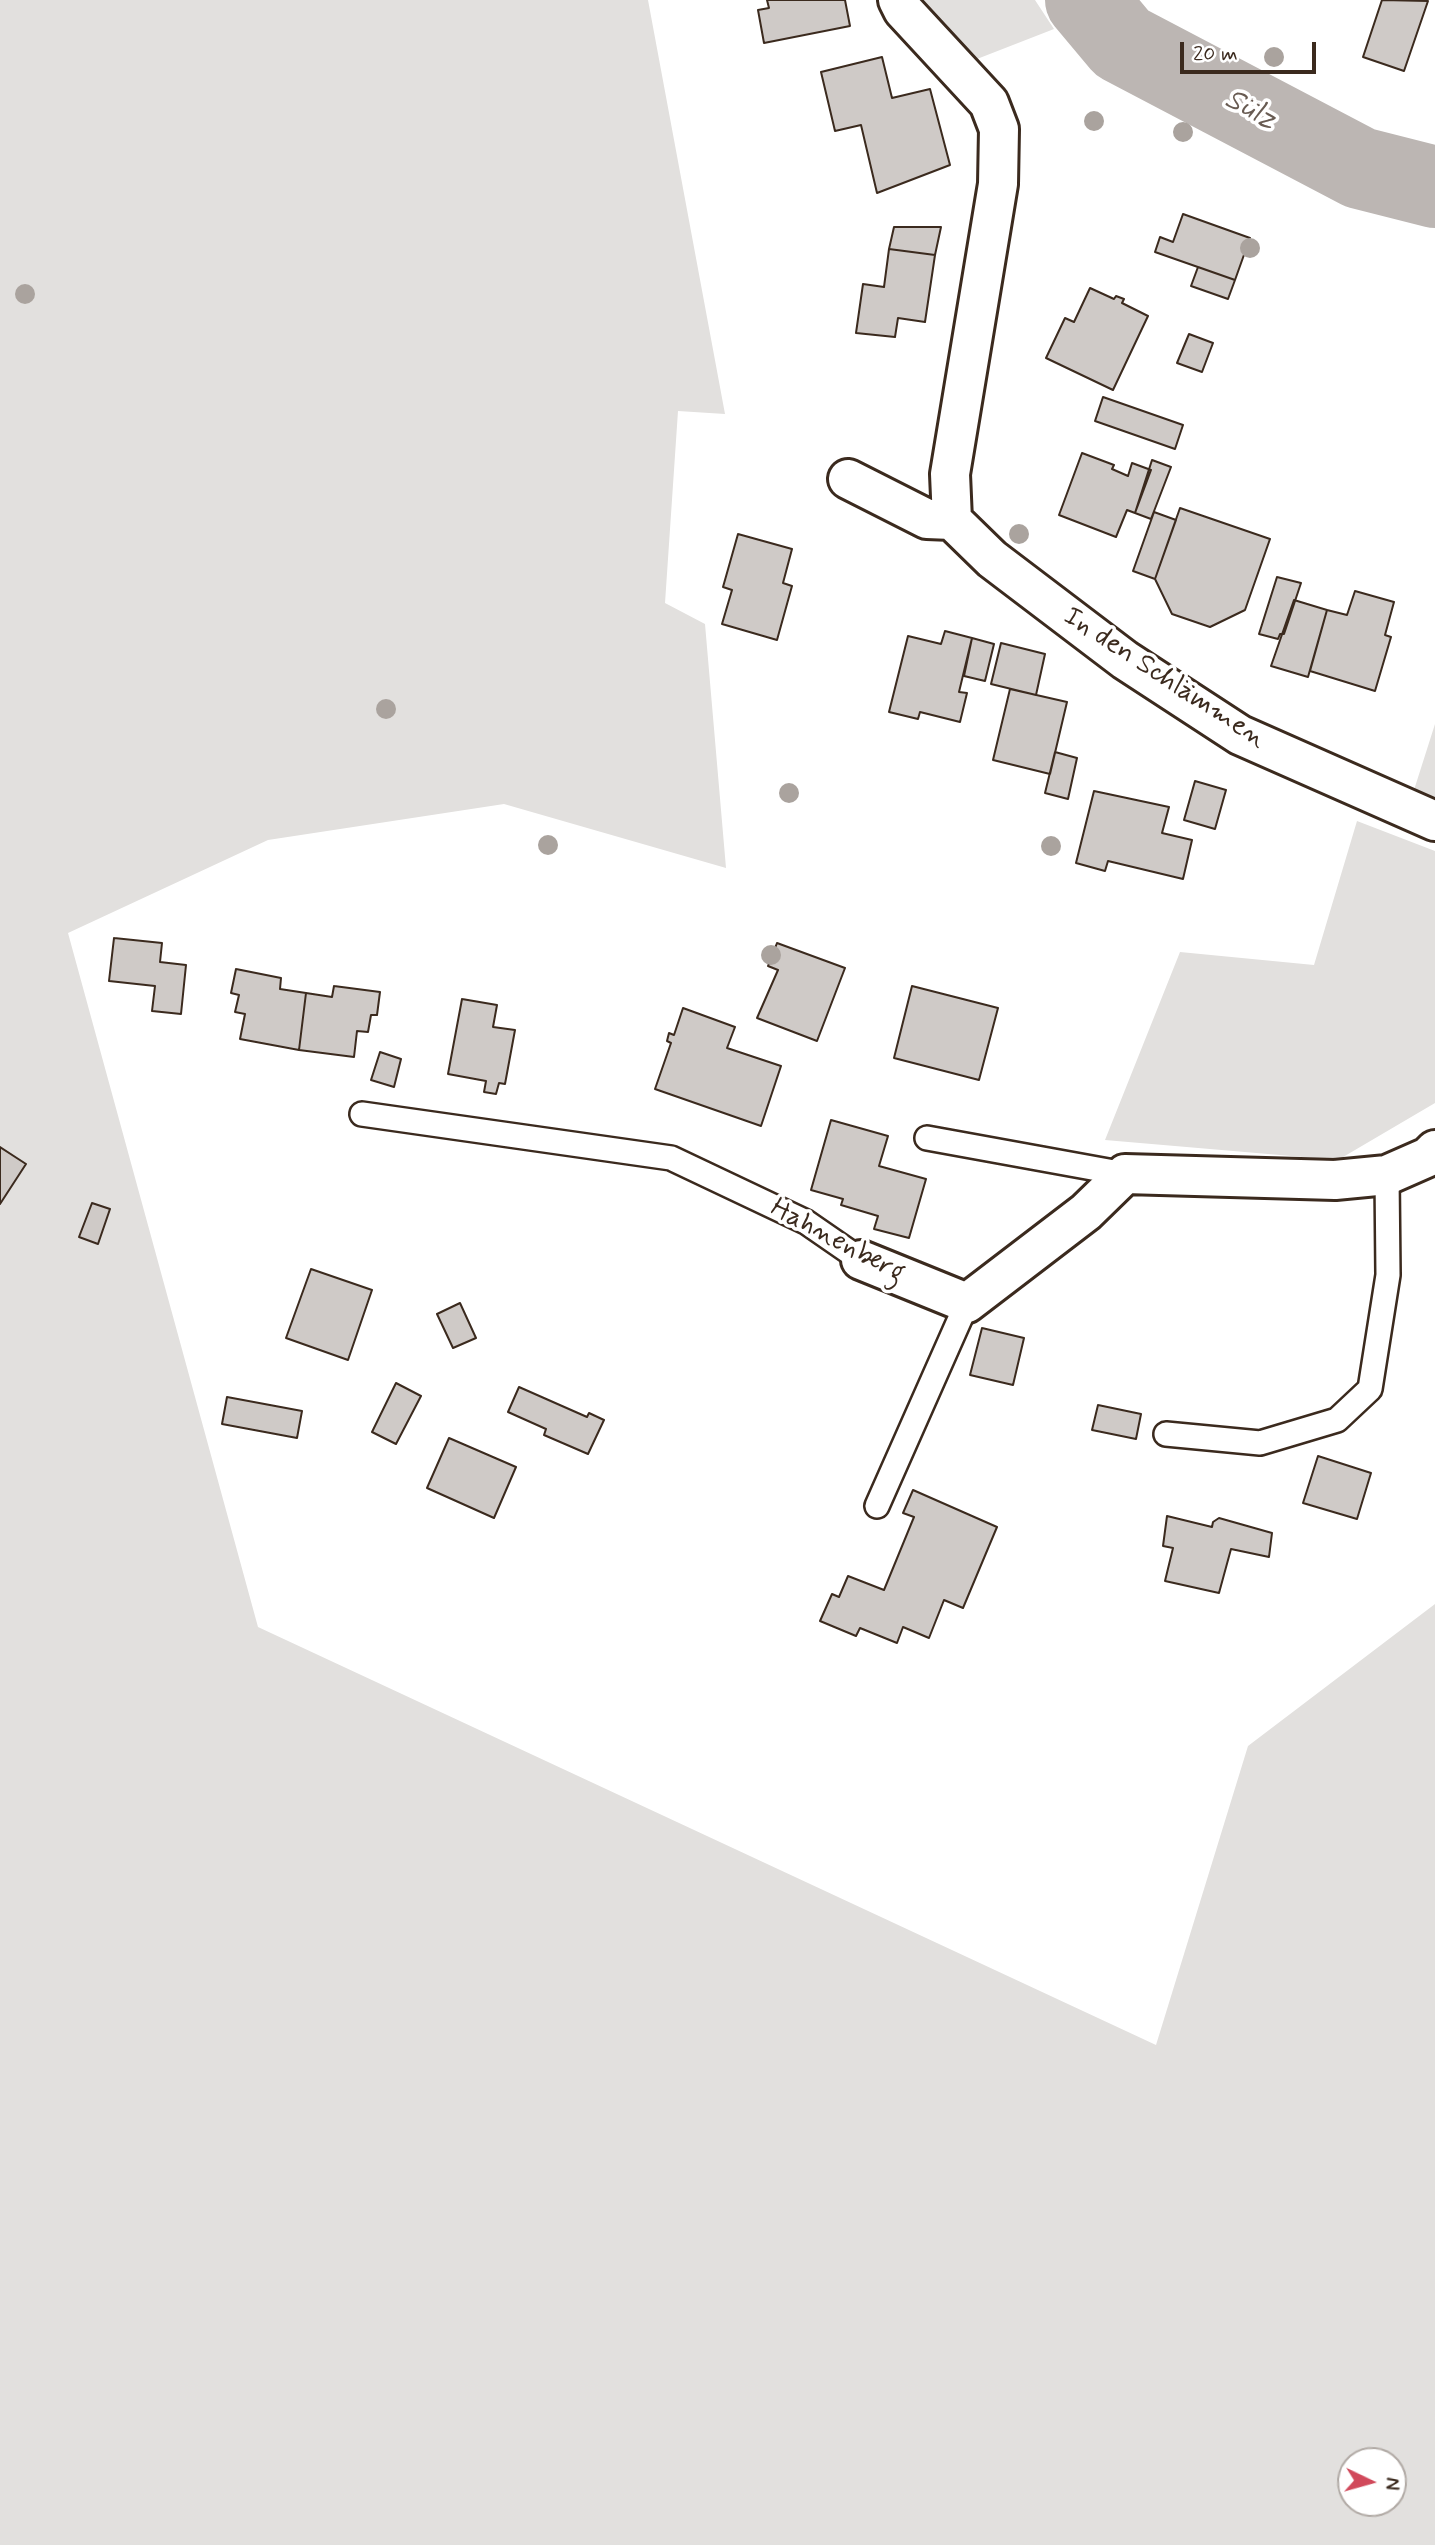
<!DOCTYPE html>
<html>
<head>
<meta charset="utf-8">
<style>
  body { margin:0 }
  #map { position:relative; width:1435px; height:2545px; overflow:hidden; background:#fff; font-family:Mynerve,sans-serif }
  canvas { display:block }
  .north { position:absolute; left:1337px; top:2447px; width:70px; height:70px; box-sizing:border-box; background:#fff; border:2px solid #b1aaa5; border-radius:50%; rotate:95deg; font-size:19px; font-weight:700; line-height:28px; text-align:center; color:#3b2a1e }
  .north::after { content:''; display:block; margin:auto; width:24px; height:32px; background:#d1495b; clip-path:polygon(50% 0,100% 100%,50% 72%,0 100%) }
  .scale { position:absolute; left:1180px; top:42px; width:136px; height:32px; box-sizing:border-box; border:4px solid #3b2a1e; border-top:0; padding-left:9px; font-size:21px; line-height:24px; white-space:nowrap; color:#3b2a1e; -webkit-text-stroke:5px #fff; paint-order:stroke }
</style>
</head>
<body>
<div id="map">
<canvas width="1435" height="2545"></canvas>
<div class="north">N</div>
<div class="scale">20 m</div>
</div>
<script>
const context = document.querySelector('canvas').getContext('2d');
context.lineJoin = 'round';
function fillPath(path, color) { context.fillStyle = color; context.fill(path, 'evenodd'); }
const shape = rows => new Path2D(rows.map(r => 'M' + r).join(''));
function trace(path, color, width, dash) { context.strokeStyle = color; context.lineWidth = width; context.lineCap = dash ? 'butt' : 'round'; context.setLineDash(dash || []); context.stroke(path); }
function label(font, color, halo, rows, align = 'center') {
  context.font = font + ' Mynerve,sans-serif'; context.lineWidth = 7; context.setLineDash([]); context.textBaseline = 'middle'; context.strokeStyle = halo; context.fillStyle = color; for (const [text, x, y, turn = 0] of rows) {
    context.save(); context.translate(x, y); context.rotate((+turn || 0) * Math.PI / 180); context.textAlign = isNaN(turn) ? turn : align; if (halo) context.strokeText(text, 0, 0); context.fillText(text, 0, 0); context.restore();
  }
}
fillPath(shape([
  [0,0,648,0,725,414,678,411,665,603,705,624,726,868,504,804,268,840,68,933,258,1627,1156,2045,1248,1746,1435,1604,1435,2545,0,2545],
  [1351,2461,1393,2461,1393,2503,1351,2503],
  [918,0,1035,0,1054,29,977,59],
  [1435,724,1435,798,1414,790],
  [1357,821,1435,851,1435,1103,1338,1160,1105,1140,1180,952,1314,965]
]), '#e2e0de');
trace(shape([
  [1086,0,1122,43,1360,168,1435,187]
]), '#bcb6b3', 82);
const building = shape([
  [767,0,845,0,850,26,764,43,758,10,769,8,767,0],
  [1382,0,1428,1,1404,71,1363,57,1382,0],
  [882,57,892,98,930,89,950,165,877,193,861,125,835,131,821,72,882,57],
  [1183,214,1250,238,1235,280,1155,252,1160,237,1173,242,1183,214],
  [894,227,941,227,935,255,889,249,894,227],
  [889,249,935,255,925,322,898,318,895,337,856,333,863,284,884,287,889,249],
  [1198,267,1235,280,1228,299,1191,286,1198,267],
  [1090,288,1114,299,1116,296,1124,299,1122,303,1148,316,1113,390,1046,358,1065,318,1074,322,1090,288],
  [1189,334,1213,343,1202,372,1177,363,1189,334],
  [1103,397,1183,425,1175,449,1095,421,1103,397],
  [1082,453,1114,465,1112,469,1128,476,1132,463,1151,470,1135,513,1127,510,1116,537,1059,515,1082,453],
  [1152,460,1171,467,1151,519,1135,513,1152,460],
  [1180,508,1270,539,1245,610,1210,627,1172,614,1155,579,1180,508],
  [1154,512,1176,520,1155,579,1133,571,1154,512],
  [738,534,792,549,783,583,792,586,777,640,722,624,732,590,723,587,738,534],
  [1277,577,1301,583,1284,634,1280,634,1278,639,1259,634,1277,577],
  [1355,591,1394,602,1385,635,1391,637,1375,691,1310,671,1327,610,1347,615,1355,591],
  [1294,600,1327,610,1308,677,1271,666,1294,600],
  [945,631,972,638,959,692,967,693,960,722,920,712,918,719,889,712,908,636,941,644,945,631],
  [972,638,994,644,985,681,964,676,972,638],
  [1001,643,1045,654,1036,695,991,684,1001,643],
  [1010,689,1067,702,1050,774,993,760,1010,689],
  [1055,752,1077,758,1068,799,1045,793,1055,752],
  [1195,781,1226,790,1215,829,1184,820,1195,781],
  [1094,791,1169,807,1162,833,1192,840,1183,879,1108,861,1105,871,1076,863,1094,791],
  [114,938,162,943,160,962,186,965,181,1014,152,1011,155,986,109,981,114,938],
  [777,943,845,968,817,1041,757,1018,778,970,768,966,777,943],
  [236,969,281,978,280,989,306,993,299,1050,240,1039,245,1014,235,1012,239,995,231,993,236,969],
  [334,986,380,992,377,1015,371,1015,368,1032,357,1031,354,1057,299,1050,306,993,332,997,334,986],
  [912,986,998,1008,979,1080,894,1058,912,986],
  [462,999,497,1005,493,1027,515,1030,505,1084,499,1083,496,1094,484,1092,486,1081,448,1074,462,999],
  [683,1008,735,1027,727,1048,781,1066,761,1126,655,1089,671,1043,667,1041,669,1033,674,1035,683,1008],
  [380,1052,401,1059,394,1087,371,1080,380,1052],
  [831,1120,888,1136,879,1166,926,1179,909,1238,874,1229,878,1216,841,1205,843,1199,811,1190,831,1120],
  [0,1147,26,1164,0,1204,0,1147],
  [92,1203,110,1209,98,1244,79,1237,92,1203],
  [311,1269,372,1290,348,1360,286,1338,311,1269],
  [460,1303,476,1338,453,1348,437,1314,460,1303],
  [982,1328,1024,1338,1013,1385,970,1375,982,1328],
  [396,1383,421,1396,396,1444,372,1432,396,1383],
  [519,1387,587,1417,589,1413,604,1420,588,1454,544,1435,546,1429,508,1412,519,1387],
  [227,1397,302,1411,297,1438,222,1424,227,1397],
  [1098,1405,1141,1414,1136,1439,1092,1430,1098,1405],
  [449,1438,516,1467,494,1518,427,1488,449,1438],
  [1318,1456,1371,1473,1357,1519,1303,1503,1318,1456],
  [913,1490,997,1527,963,1608,944,1600,929,1638,903,1627,897,1643,860,1628,856,1636,820,1621,832,1594,839,1597,848,1576,884,1590,914,1517,903,1513,913,1490],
  [1167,1516,1212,1527,1213,1522,1219,1518,1272,1533,1269,1557,1231,1549,1219,1593,1165,1581,1173,1548,1163,1546,1167,1516]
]);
fillPath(building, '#cfcac7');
trace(building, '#3b2a1e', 2);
const service = shape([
  [362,1114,671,1158,806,1222,861,1260],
  [927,1138,1125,1174],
  [1166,1434,1260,1443,1337,1420,1370,1389,1388,1275,1387,1175],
  [877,1506,967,1303]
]);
const minor = shape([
  [898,0,903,10,989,103,999,129,998,184,950,474,952,520,992,559,1125,660,1240,735,1435,821],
  [848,479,927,519,952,520],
  [861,1260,967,1303,1086,1212,1125,1174,1335,1180,1387,1175,1428,1157,1435,1150]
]);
trace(service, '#3b2a1e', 28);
trace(minor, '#3b2a1e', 44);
trace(service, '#fff', 23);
trace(minor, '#fff', 38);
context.fillStyle = '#aaa39e';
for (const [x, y] of [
  [1274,57],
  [1094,121],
  [1183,132],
  [1250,248],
  [25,294],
  [1019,534],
  [386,709],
  [789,793],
  [548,845],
  [1051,846],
  [771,955]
]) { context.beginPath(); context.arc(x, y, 10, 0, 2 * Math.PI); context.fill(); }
label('28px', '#3b2a1e', '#fff', [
  ["In den Schlämmen",1164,679,33],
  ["Hahnenberg",837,1242,28]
]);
label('italic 30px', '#685b52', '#fff', [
  ["Sülz",1250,111,28]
]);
</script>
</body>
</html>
